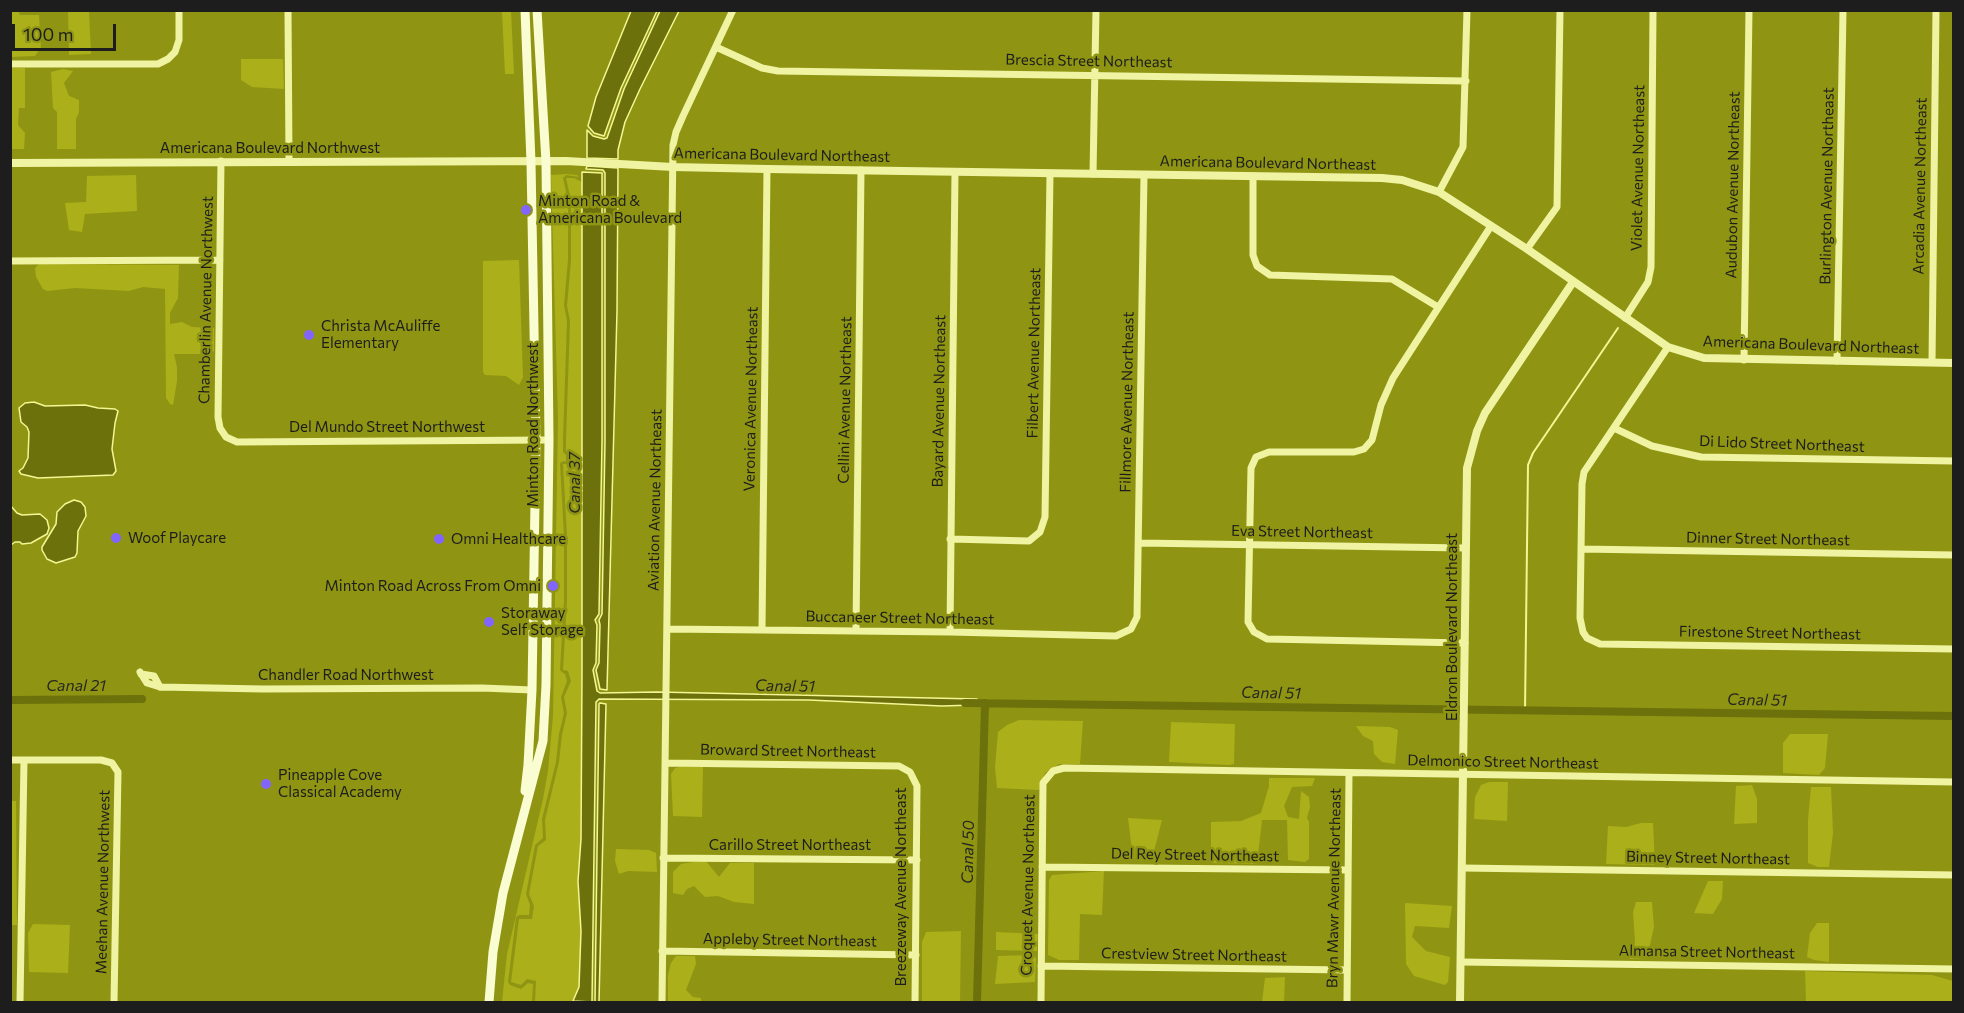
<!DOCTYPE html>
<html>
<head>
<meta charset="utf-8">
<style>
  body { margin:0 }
  #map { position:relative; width:1964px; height:1013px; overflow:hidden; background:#8f9513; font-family:Commissioner,sans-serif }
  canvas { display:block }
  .frame { position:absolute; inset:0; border:12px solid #1d1d1d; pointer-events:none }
  .scale { position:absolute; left:12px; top:24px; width:104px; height:27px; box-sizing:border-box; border:3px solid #1d1d1d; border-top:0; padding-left:8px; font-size:18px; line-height:21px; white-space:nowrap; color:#1d1d1d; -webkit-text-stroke:4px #8f9513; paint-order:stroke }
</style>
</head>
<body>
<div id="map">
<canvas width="1964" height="1013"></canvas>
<div class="frame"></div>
<div class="scale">100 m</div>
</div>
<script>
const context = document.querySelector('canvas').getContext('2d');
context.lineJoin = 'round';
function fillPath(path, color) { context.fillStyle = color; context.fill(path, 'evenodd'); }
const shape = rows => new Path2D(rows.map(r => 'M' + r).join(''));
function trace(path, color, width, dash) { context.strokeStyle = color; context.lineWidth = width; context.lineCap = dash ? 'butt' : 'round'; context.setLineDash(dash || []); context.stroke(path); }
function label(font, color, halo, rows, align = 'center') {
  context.font = font + ' Commissioner,sans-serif'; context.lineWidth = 5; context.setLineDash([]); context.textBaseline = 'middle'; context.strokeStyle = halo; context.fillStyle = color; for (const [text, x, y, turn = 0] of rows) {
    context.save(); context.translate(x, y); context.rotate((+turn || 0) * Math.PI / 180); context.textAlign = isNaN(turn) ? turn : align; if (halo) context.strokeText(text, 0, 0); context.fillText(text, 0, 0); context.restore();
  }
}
fillPath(shape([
  [10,11,18,11,20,15,39,15,41,47,35,56,11,57],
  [68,11,89,11,91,54,69,55],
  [502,11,511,11,514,74,505,74],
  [241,59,283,59,284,89,252,87,241,80],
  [11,68,25,68,25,108,19,108,18,125,25,133,24,149,11,149],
  [63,69,73,71,64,83,69,96,79,100,79,112,76,119,76,149,57,149,57,112,53,108,51,72],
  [566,174,577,175,579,177,566,175,563,178,568,201,568,260,564,305,567,321,563,439,563,452,566,455,566,461,561,462,560,464,564,536,564,601,560,670,562,672,565,674,567,681,561,697,564,713,559,734,556,762,542,819,543,838,535,845,526,894,530,905,529,915,519,915,516,917,508,982,510,985,521,989,528,983,533,984,532,1002,502,1002,507,954,543,799,548,771,553,716,558,419,551,175],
  [136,175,137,211,85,214,82,232,69,230,65,203,86,202,87,176],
  [566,178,574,178,582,182,583,216,582,673,581,839,578,881,581,931,579,987,573,1002,535,1002,536,981,527,979,521,985,511,982,519,919,532,919,534,906,529,894,538,846,546,840,545,820,559,762,562,735,567,713,564,697,571,681,568,671,563,670,567,601,567,536,563,464,568,464,569,454,566,451,566,439,570,321,567,306,571,260,571,200],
  [519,260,523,377,519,385,506,376,485,375,483,372,483,261],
  [39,264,179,265,178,298,170,313,170,324,182,322,192,327,214,328,214,351,207,354,174,354,177,367,177,381,173,405,170,404,166,398,165,289,143,287,129,291,75,288,47,291,43,289,36,277,35,268],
  [1019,720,1083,721,1080,764,1059,764,1045,773,1039,790,997,788,995,767,998,732,1007,725],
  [1171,722,1235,724,1234,764,1229,765,1169,762],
  [1356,726,1390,727,1398,730,1395,764,1382,762,1374,754,1373,741,1363,736],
  [1790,734,1828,734,1825,768,1819,775,1783,773,1783,743],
  [683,766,703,767,702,817,673,816,671,774,675,768],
  [1269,778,1315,778,1312,786,1292,787,1284,806,1288,817,1299,819,1301,791,1309,797,1310,807,1307,818,1309,822,1309,859,1305,862,1288,860,1287,820,1262,820,1257,864,1211,863,1211,822,1241,821,1261,813,1269,786],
  [1489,782,1508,782,1507,821,1474,819,1475,797,1481,785],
  [1752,785,1757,799,1757,823,1734,824,1736,786],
  [1811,787,1831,787,1833,833,1829,867,1818,867,1808,863,1808,820],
  [11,801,16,801,17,925,11,925],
  [1128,818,1162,820,1154,851,1155,860,1143,861,1133,858],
  [1641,823,1653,823,1655,865,1606,864,1608,826,1626,827],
  [616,849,649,850,656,853,657,872,628,871,619,874,615,861],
  [705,860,719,877,730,863,754,863,754,904,734,902,718,896,705,897,694,886,687,889,683,895,673,893,673,872,681,864],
  [1104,871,1102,915,1080,914,1079,960,1059,960,1048,955,1049,880,1052,875],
  [1708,881,1723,881,1722,899,1713,914,1694,913],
  [1636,902,1652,902,1654,927,1647,958,1630,959,1635,942,1633,912],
  [1405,903,1452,906,1449,928,1415,926,1412,937,1426,951,1450,957,1448,982,1445,985,1414,976,1406,964],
  [1817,923,1829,923,1829,962,1814,960,1807,957,1810,933],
  [33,924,70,925,68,973,29,972,28,933],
  [961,931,960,1002,922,1002,922,942,926,932],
  [996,932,1038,934,1037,951,996,950],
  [1031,955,1036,958,1035,982,995,984,998,956],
  [676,956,695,956,696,964,686,990,693,997,701,998,701,1002,668,1002,668,975,671,963],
  [1805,971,1932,975,1953,981,1953,1002,1806,1002],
  [1285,977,1284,1002,1262,1002,1265,978]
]), '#aaaf1a');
const water = shape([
  [631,11,657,11,621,88,604,136,594,133,588,126,596,97,631,11],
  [660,11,679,11,640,89,625,122,618,150,618,159,587,158,587,130,593,136,604,139,607,138,624,89,660,11],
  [587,166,618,168,617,311,607,690,600,689,596,670,599,663,600,625,599,620,602,614,605,441,605,173,603,170,586,169,587,166],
  [582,172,602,173,602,441,599,614,595,620,597,625,596,663,593,670,597,691,600,693,657,692,977,699,974,705,942,706,809,700,599,699,596,702,592,1002,573,1001,579,987,581,931,578,881,581,839,582,673,582,172],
  [34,402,45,406,85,405,98,408,115,409,118,411,115,423,112,449,116,471,113,475,38,478,21,474,19,471,23,468,28,458,29,432,27,427,21,422,19,408,25,403,34,402],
  [74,500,81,502,85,507,86,516,78,531,77,553,75,557,56,563,47,559,42,550,42,547,56,524,57,512,65,504,74,500],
  [10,505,17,513,22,515,40,514,47,520,49,528,47,534,31,543,22,544,20,542,15,542,11,545,10,505],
  [600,703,606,704,599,1002,595,1002,599,704,600,703]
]);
fillPath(water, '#6c710b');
trace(water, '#f4f694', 1.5);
trace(shape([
  [1525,710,1528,465,1533,453,1618,328]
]), '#f4f694', 2);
trace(shape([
  [10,700,142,699],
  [965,703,1954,716],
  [977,1002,985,703]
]), '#6c710b', 8);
trace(shape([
  [288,10,289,161],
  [716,47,762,68,778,71,1466,81],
  [10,64,158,64,168,59,175,52,179,40,179,10],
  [221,161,218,417,220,428,226,437,237,442,549,440],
  [1093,174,1096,10],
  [1253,176,1253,255,1257,266,1270,275,1392,279,1438,307],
  [1439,192,1463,147,1467,10],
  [1527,249,1557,207,1560,10],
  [10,261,220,260],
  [1625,318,1648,282,1651,267,1653,10],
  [1668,347,1584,472,1582,484,1580,618,1583,632,1587,638,1600,644,1954,649],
  [1744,360,1749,10],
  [1837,361,1843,10],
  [1932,362,1936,10],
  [1614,428,1652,446,1701,457,1954,461],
  [950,539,1029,541,1040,532,1045,517,1050,174],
  [1139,543,1465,548],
  [1581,549,1954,555],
  [667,629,950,632,1116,636,1131,629,1137,617,1144,175],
  [762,629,767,169],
  [856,630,861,170],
  [950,632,955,172],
  [1465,643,1267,639,1254,632,1248,622,1251,468,1256,457,1269,452,1354,452,1364,449,1372,440,1381,405,1393,378,1491,226],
  [140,672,147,683,160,687,263,689,482,688,532,690],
  [141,674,154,676,160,687],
  [10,760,101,760,112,763,118,772,114,1002],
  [665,763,899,766,910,772,917,786,915,1002],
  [663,858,917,860],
  [1042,867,1348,870],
  [1462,868,1954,875],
  [662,951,916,955],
  [1461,962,1954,969],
  [1041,966,1347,970],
  [20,1002,24,760],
  [662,1002,673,145,676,132,683,116,733,10],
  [1041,1002,1043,783,1053,771,1064,768,1954,782],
  [1347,1002,1349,773]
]), '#f0f3a2', 7);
trace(shape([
  [10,163,566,161,673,167,767,169,1382,178,1402,180,1439,192,1527,249,1668,347,1704,358,1954,363],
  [1460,1002,1467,468,1477,431,1485,413,1573,282]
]), '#f0f3a2', 8);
trace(shape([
  [525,791,528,765,532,690,536,440,531,162,525,10],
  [489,1002,493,952,503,893,543,741,546,685,549,440,546,162,537,10]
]), '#fafcd1', 9);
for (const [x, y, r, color] of [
  [526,210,6,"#8264ff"],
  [309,335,6,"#8264ff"],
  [116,538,6,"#8264ff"],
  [439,539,6,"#8264ff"],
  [553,586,6,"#8264ff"],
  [489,622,6,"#8264ff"],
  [266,784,6,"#8264ff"]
]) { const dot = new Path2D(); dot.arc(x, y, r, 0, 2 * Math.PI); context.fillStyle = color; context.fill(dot); trace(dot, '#8f9513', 2); }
label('15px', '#1d1d1d', '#8f9513', [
  ["Brescia Street Northeast",1089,61,1],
  ["Americana Boulevard Northwest",270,148],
  ["Americana Boulevard Northeast",782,155,1],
  ["Americana Boulevard Northeast",1268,163,1],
  ["Violet Avenue Northeast",1638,168,-89],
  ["Audubon Avenue Northeast",1733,185,-89],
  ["Burlington Avenue Northeast",1827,186,-89],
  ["Arcadia Avenue Northeast",1920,186,-89],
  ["Chamberlin Avenue Northwest",206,300,-89],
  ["Americana Boulevard Northeast",1811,345,2],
  ["Filbert Avenue Northeast",1034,353,-89],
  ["Veronica Avenue Northeast",751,399,-89],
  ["Cellini Avenue Northeast",845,400,-89],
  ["Bayard Avenue Northeast",939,401,-89],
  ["Fillmore Avenue Northeast",1127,402,-89],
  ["Minton Road Northwest",533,425,-90],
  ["Del Mundo Street Northwest",387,427],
  ["Di Lido Street Northeast",1782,444,2],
  ["Aviation Avenue Northeast",655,500,-89],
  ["Eva Street Northeast",1302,532,1],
  ["Dinner Street Northeast",1768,539,1],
  ["Buccaneer Street Northeast",900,618,1],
  ["Eldron Boulevard Northeast",1452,627,-90],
  ["Firestone Street Northeast",1770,633,1],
  ["Chandler Road Northwest",346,675],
  ["Broward Street Northeast",788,751,1],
  ["Delmonico Street Northeast",1503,762,1],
  ["Carillo Street Northeast",790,845],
  ["Del Rey Street Northeast",1195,855,1],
  ["Binney Street Northeast",1708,858,1],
  ["Meehan Avenue Northwest",103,882,-89],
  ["Croquet Avenue Northeast",1028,885,-89],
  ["Breezeway Avenue Northeast",901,887,-90],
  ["Bryn Mawr Avenue Northeast",1334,888,-89],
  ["Appleby Street Northeast",790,940,1],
  ["Almansa Street Northeast",1707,952,1],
  ["Crestview Street Northeast",1194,955,1]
]);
label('15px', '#1d1d1d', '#8f9513', [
  ["Minton Road &",538,201],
  ["Americana Boulevard",538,218],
  ["Christa McAuliffe",321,326],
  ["Elementary",321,343],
  ["Woof Playcare",128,538],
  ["Omni Healthcare",451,539],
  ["Minton Road Across From Omni",541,586,"right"],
  ["Storaway",501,613],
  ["Self Storage",501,630],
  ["Pineapple Cove",278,775],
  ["Classical Academy",278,792]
], 'left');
label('italic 16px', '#282821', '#8f9513', [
  ["Canal 37",575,483,-90],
  ["Canal 21",76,686],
  ["Canal 51",785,686,1],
  ["Canal 51",1271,693,1],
  ["Canal 51",1757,700,1],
  ["Canal 50",968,852,-89]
]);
</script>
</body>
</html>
